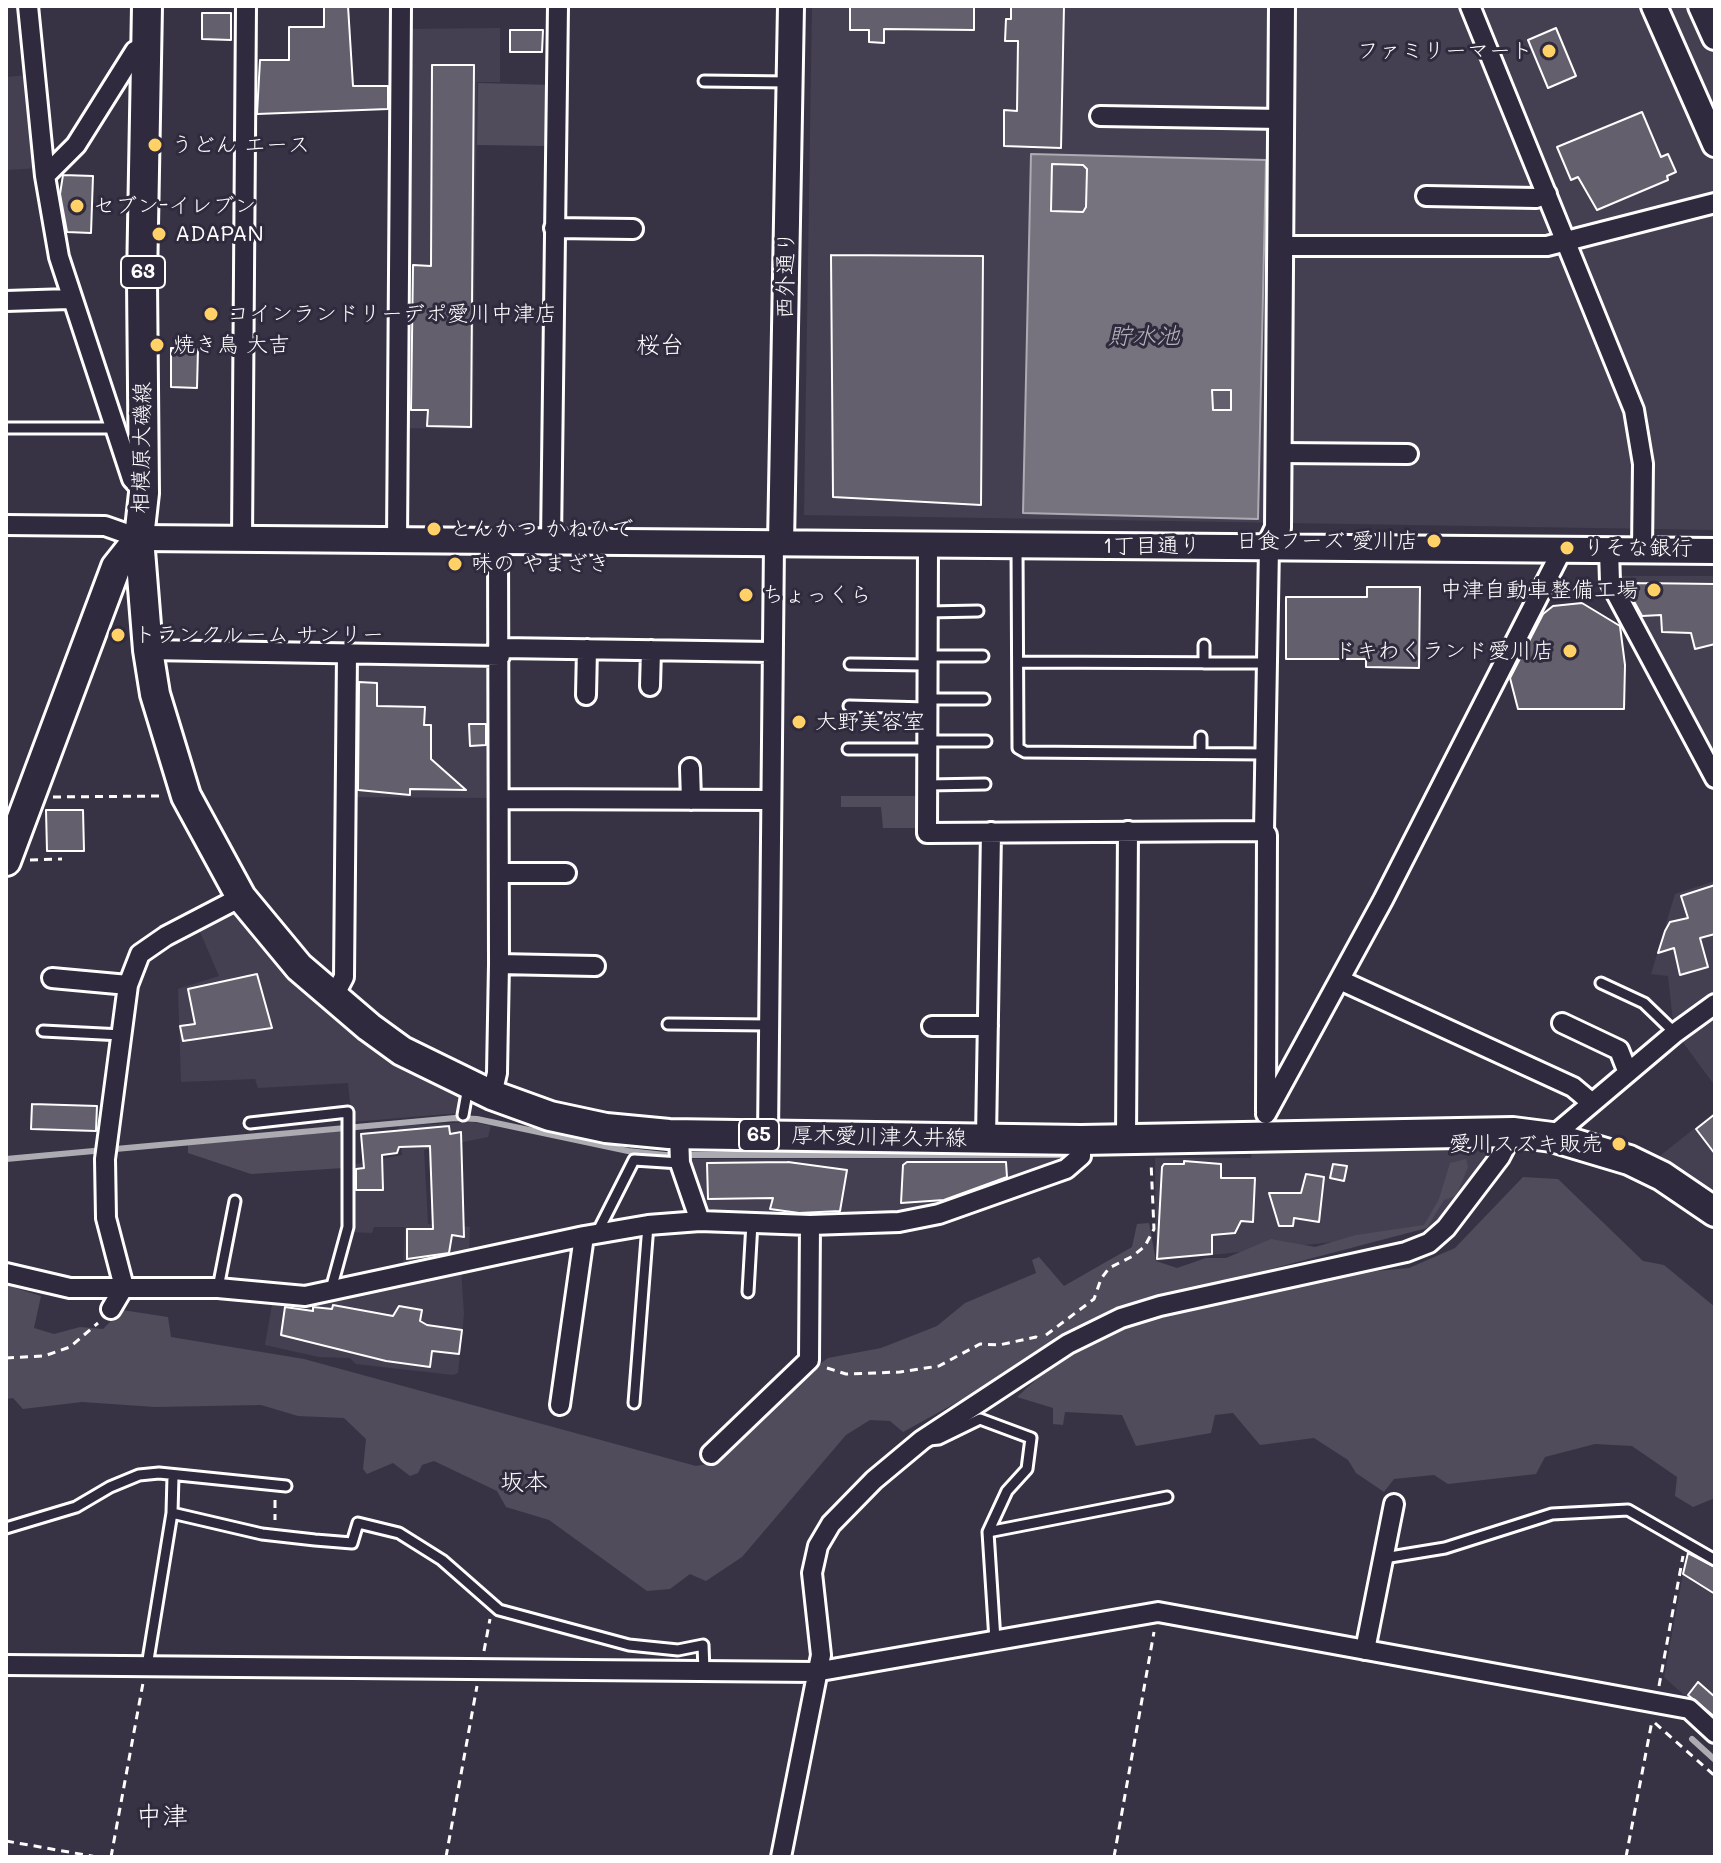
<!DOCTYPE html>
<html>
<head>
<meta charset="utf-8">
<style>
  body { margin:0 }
  #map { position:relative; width:1721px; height:1863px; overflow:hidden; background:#373345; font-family:Mali,sans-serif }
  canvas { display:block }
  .frame { position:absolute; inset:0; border:8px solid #fff; pointer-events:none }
</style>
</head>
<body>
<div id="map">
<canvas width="1721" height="1863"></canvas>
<div class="frame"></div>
</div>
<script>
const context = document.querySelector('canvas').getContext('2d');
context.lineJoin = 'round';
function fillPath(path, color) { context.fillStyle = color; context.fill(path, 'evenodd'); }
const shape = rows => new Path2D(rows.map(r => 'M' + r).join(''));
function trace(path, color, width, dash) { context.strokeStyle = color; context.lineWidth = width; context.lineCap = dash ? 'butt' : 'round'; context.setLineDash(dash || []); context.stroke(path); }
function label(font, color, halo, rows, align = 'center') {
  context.font = font + ' Mali,"Klee One",sans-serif'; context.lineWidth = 6; context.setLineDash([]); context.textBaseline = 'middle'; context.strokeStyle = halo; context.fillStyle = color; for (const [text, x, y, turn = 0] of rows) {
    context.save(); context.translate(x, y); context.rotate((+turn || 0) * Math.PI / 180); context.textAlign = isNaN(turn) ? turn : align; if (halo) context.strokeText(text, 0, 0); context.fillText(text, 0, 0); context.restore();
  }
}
fillPath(shape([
  [812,6,1715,6,1715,530,804,515],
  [500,28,500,82,477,82,473,429,402,428,406,29],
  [28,75,40,168,6,170,6,77],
  [1618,576,1715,576,1715,768,1617,581],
  [350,657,491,659,494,798,351,797],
  [1715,881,1715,998,1678,1022,1673,1021,1668,976,1651,974,1675,894],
  [229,909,238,912,462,1094,460,1113,352,1122,348,1083,258,1088,255,1079,181,1082,178,989,219,976,197,925],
  [1715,1010,1715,1086,1679,1037],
  [1715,1112,1715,1200,1656,1159],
  [473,1122,491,1126,488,1137,424,1150,428,1224,470,1227,469,1254,403,1270,405,1227,374,1227,372,1233,351,1232,350,1165,402,1155,399,1126],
  [1493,1144,1493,1154,1439,1225,1370,1238,1156,1261,1155,1158,1251,1158,1252,1150],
  [1068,1158,1068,1162,989,1193,891,1218,702,1215,685,1159],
  [461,1269,464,1314,458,1373,453,1375,356,1364,350,1358,319,1357,265,1345,273,1299],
  [1688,1547,1715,1564,1715,1723,1664,1677]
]), '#444051');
fillPath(shape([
  [478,83,552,85,550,146,477,145],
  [841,796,921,796,922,821,916,821,917,828,883,828,881,807,841,807],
  [344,1131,343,1168,251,1174,188,1153,188,1145],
  [1466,1159,1468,1167,1456,1196,1444,1200,1427,1228,1183,1292,1184,1308,1355,1273,1409,1268,1455,1248,1523,1177,1558,1179,1643,1261,1664,1265,1715,1307,1715,1498,1693,1507,1675,1496,1677,1477,1632,1446,1595,1444,1545,1457,1536,1474,1448,1484,1434,1475,1394,1479,1384,1492,1356,1473,1348,1460,1314,1438,1260,1445,1233,1413,1215,1415,1211,1433,1136,1446,1122,1415,1065,1412,1063,1425,1053,1424,1053,1408,1017,1397,1039,1377,1030,1362,903,1432,890,1421,870,1420,846,1435,742,1557,706,1581,690,1574,670,1589,647,1591,549,1520,506,1507,497,1491,434,1461,422,1465,418,1473,410,1476,393,1463,367,1474,363,1469,366,1439,344,1418,298,1416,261,1405,155,1407,82,1402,23,1409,13,1398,6,1399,6,1285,41,1296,34,1328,54,1334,80,1327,103,1329,122,1310,168,1317,171,1337,304,1359,696,1466,708,1464,779,1404,800,1379,828,1358,881,1348,937,1326,965,1303,1036,1273,1032,1260,1039,1257,1064,1286,1132,1247,1137,1224,1149,1223,1156,1261,1177,1268,1206,1258,1226,1258,1271,1239,1315,1247,1356,1235,1424,1225,1439,1199,1450,1163]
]), '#514c5c');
const water = shape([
  [1031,154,1266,160,1258,519,1023,513,1031,154]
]);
fillPath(water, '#76737f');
trace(water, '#adabb2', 2);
trace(shape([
  [6,1159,455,1118,477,1119,628,1151,665,1155,1061,1155],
  [1692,1739,1715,1760]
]), '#adabb2', 6);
const building = shape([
  [324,6,348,6,353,86,388,86,388,109,257,114,260,60,289,60,289,27,324,27,324,6],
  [850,6,974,6,974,30,884,29,884,43,869,42,869,30,850,30,850,6],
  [1011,6,1064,6,1061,148,1004,146,1004,110,1017,111,1018,41,1005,41,1006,19,1011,19,1011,6],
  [202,13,231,13,231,40,202,39,202,13],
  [1556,28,1576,76,1548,88,1528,40,1556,28],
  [510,30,543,30,542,52,510,52,510,30],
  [432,65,474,65,471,427,427,426,428,410,411,410,413,265,431,266,432,65],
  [1642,112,1661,157,1668,154,1676,172,1667,176,1668,180,1597,210,1578,177,1571,180,1557,147,1642,112],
  [1052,164,1083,165,1087,169,1086,207,1083,212,1051,211,1052,164],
  [63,175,93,176,91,233,67,232,60,194,63,175],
  [831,255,983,256,981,505,833,497,831,255],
  [171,348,198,349,197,388,171,387,171,348],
  [1212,390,1231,390,1231,410,1213,410,1212,390],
  [1639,583,1715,584,1715,644,1695,649,1691,633,1662,632,1661,615,1642,616,1625,585,1639,583],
  [1367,587,1420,587,1419,668,1366,667,1366,659,1286,659,1286,597,1367,597,1367,587],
  [1582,603,1620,626,1625,665,1624,709,1518,709,1510,678,1543,614,1553,606,1582,603],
  [359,682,377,683,377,706,425,707,424,725,431,725,431,759,466,790,410,789,410,795,358,790,359,682],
  [469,724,486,724,486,745,470,746,469,724],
  [46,810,83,810,84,851,47,851,46,810],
  [1715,885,1715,934,1700,938,1708,967,1680,975,1674,948,1658,953,1665,931,1670,922,1688,918,1681,896,1715,885],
  [257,974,272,1028,183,1041,180,1026,195,1024,188,989,257,974],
  [32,1104,97,1106,96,1131,31,1129,32,1104],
  [1715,1114,1715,1154,1696,1129,1715,1114],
  [449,1126,450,1134,461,1132,464,1237,452,1235,449,1253,407,1259,407,1229,433,1229,430,1146,399,1147,397,1153,382,1155,383,1190,356,1190,356,1169,364,1168,361,1134,449,1126],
  [1184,1161,1221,1164,1221,1178,1255,1178,1253,1222,1241,1221,1235,1233,1212,1235,1212,1254,1157,1259,1162,1167,1164,1164,1184,1164,1184,1161],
  [788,1162,847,1170,840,1211,799,1213,770,1209,773,1198,708,1199,707,1163,788,1162],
  [907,1162,1006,1162,1007,1177,944,1200,901,1203,903,1165,907,1162],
  [1333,1164,1347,1166,1344,1181,1330,1178,1333,1164],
  [1306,1174,1324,1177,1319,1222,1294,1218,1293,1226,1279,1226,1269,1193,1301,1193,1306,1174],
  [333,1305,393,1316,399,1306,422,1310,420,1321,427,1325,462,1330,459,1354,432,1351,430,1367,386,1361,281,1335,285,1307,313,1311,313,1307,332,1309,333,1305],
  [1688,1553,1715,1567,1715,1594,1683,1574,1688,1553],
  [1698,1682,1715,1697,1715,1717,1688,1695,1698,1682]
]);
fillPath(building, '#635f6d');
trace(building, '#fff', 2);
const lane = shape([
  [704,81,789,82],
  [6,428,114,428],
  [1017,548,1018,748,1025,752,1265,754],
  [928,612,978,611],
  [928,656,983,656],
  [1018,662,1266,663],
  [1204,663,1204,645],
  [850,664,928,665],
  [928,699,984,699],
  [849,706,928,708],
  [1201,737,1201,753],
  [928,741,986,741],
  [848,749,927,749],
  [927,785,985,784],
  [1601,983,1644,1003,1675,1033],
  [668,1024,769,1025],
  [43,1031,122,1035],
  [463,1115,468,1087],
  [250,1123,348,1112,348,1227,333,1282,334,1291],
  [597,1233,634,1160,680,1163],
  [218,1288,235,1201],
  [748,1292,752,1223],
  [634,1403,648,1225],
  [929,1440,939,1439,980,1419,1031,1438,1027,1469,1007,1491,988,1532,995,1640],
  [172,1513,262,1534,315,1540,352,1543,358,1523,399,1533,442,1560,499,1610,629,1645,678,1650,703,1645,704,1671],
  [6,1528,76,1507,110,1487,139,1475,159,1473,286,1486],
  [988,1532,1167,1497],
  [1384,1558,1445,1548,1552,1514,1628,1510,1715,1560],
  [147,1666,172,1513,173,1476]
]);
const street = shape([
  [28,6,45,176,59,257,132,479,144,492],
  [1470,6,1634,410,1643,464,1642,550],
  [1100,116,1281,119],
  [45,176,76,145,135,51,146,45],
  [1426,196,1536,198,1547,194],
  [554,228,633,229],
  [1280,246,1547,246,1715,203],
  [6,301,69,299],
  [1279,453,1408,454],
  [6,525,105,526,139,538],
  [242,539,246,6],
  [397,540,401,6],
  [551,541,558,6],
  [928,545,927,833,1264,831],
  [1609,550,1610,582,1715,778],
  [501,648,772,652],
  [148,650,500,656],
  [650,686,651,650],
  [586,695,587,649],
  [690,768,691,800],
  [500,799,771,800],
  [499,873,566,873],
  [499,964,595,966],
  [52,978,128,985,105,1159,106,1218,124,1287,111,1309],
  [1340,980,1573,1087,1592,1103],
  [128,985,140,954,166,936,241,897],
  [333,998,344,977,347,654],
  [1562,1023,1619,1050,1628,1073],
  [932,1026,988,1026],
  [492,1095,497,1073,499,964,498,541],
  [1266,1111,1267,835,1264,831,1269,547],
  [1266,1114,1383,900,1562,550],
  [679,1134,680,1163,700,1221],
  [768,1136,774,544],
  [1552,1137,1675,1033,1715,1004],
  [986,1138,991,832],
  [1126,1138,1128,831],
  [6,1273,70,1288,218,1288,305,1296,584,1236,648,1225,700,1221,810,1225,899,1222,939,1214,1066,1169,1081,1156,1081,1140],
  [560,1405,584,1236],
  [711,1454,809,1360,810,1225],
  [1365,1650,1394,1504],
  [6,1665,815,1672,1158,1612,1689,1709,1715,1733],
  [781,1857,821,1655,812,1573,818,1546,831,1524,874,1480,922,1440,1068,1344,1121,1318,1160,1306,1406,1252,1429,1243,1446,1228,1500,1157,1513,1132]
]);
const secondary = shape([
  [1654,6,1715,144],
  [1701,6,1715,37],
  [139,538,1715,551],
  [781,543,791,6],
  [1269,547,1278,528,1282,6]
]);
const primary = shape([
  [147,6,142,281,144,493,139,538,148,650,155,694,186,796,241,897,299,967,369,1027,402,1051,492,1095,550,1116,606,1128,669,1134,1081,1140,1513,1132,1552,1137,1629,1160,1662,1176,1715,1212],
  [6,861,116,567,139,538]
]);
trace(lane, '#fff', 15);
trace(street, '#fff', 24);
trace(secondary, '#fff', 30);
trace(primary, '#fff', 34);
trace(shape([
  [53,797,162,796],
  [30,860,62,859],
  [1046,1335,1094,1299,1101,1279,1109,1268,1133,1256,1145,1246,1154,1229,1151,1162],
  [6,1358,44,1356,70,1347,98,1323],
  [827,1368,846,1374,900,1372,939,1366,980,1344,999,1345,1036,1337,1040,1339],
  [275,1500,275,1520],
  [484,1651,490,1619],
  [1659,1686,1683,1556],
  [1655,1723,1715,1776],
  [6,1841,97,1857],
  [111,1857,143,1683],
  [446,1857,477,1686],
  [1114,1857,1154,1632],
  [1626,1857,1652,1721]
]), '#fff', 3, [8, 6]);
trace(lane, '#2f2a3d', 9);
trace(street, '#2f2a3d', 18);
trace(secondary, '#2f2a3d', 24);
trace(primary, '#2f2a3d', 28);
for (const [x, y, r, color] of [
  [1549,51,8,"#ffd166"],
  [155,145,8,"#ffd166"],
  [77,206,8,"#ffd166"],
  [159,234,8,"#ffd166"],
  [211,314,8,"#ffd166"],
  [157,345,8,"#ffd166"],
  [434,529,8,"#ffd166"],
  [1434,541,8,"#ffd166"],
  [1567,548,8,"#ffd166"],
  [455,564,8,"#ffd166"],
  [1654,590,8,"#ffd166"],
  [746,595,8,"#ffd166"],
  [118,635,8,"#ffd166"],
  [1570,651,8,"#ffd166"],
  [799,722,8,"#ffd166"],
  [1619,1144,8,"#ffd166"]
]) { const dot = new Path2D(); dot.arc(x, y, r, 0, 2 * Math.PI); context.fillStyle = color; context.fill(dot); trace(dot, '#2f2a3d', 3); }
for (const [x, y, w] of [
  [143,272,44],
  [759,1135,40]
]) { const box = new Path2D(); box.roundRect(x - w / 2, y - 16, w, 32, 6); context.fillStyle = '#2f2a3d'; context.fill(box); trace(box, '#fff', 2); }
label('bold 20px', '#fff', null, [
  ["63",143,272],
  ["65",759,1135]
]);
label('22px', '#fff', '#2f2a3d', [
  ["ファミリーマート",1533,51,"right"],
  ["うどん エース",171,145],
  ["セブン-イレブン",93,206],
  ["ADAPAN",175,234],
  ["コインランドリーデポ愛川中津店",227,314],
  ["焼き鳥 大吉",173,345],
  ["とんかつ かねひで",450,529],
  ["日食フーズ 愛川店",1418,541,"right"],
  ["りそな銀行",1583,548],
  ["味の やまざき",471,564],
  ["中津自動車整備工場",1638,590,"right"],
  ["ちょっくら",762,595],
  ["トランクルーム サンリー",134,635],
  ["ドキわくランド愛川店",1554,651,"right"],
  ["大野美容室",815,722],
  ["愛川スズキ販売",1603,1144,"right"]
], 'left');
label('22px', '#fff', '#2f2a3d', [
  ["西外通り",786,275,-89],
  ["相模原大磯線",142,448,-89],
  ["1丁目通り",1152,546],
  ["厚木愛川津久井線",879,1137,1]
]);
label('italic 24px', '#b4b2b9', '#2f2a3d', [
  ["貯水池",1144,337]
]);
label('24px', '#fff', '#2f2a3d', [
  ["桜台",660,346],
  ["坂本",524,1483]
]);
label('26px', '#fff', '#2f2a3d', [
  ["中津",162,1817]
]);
</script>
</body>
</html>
